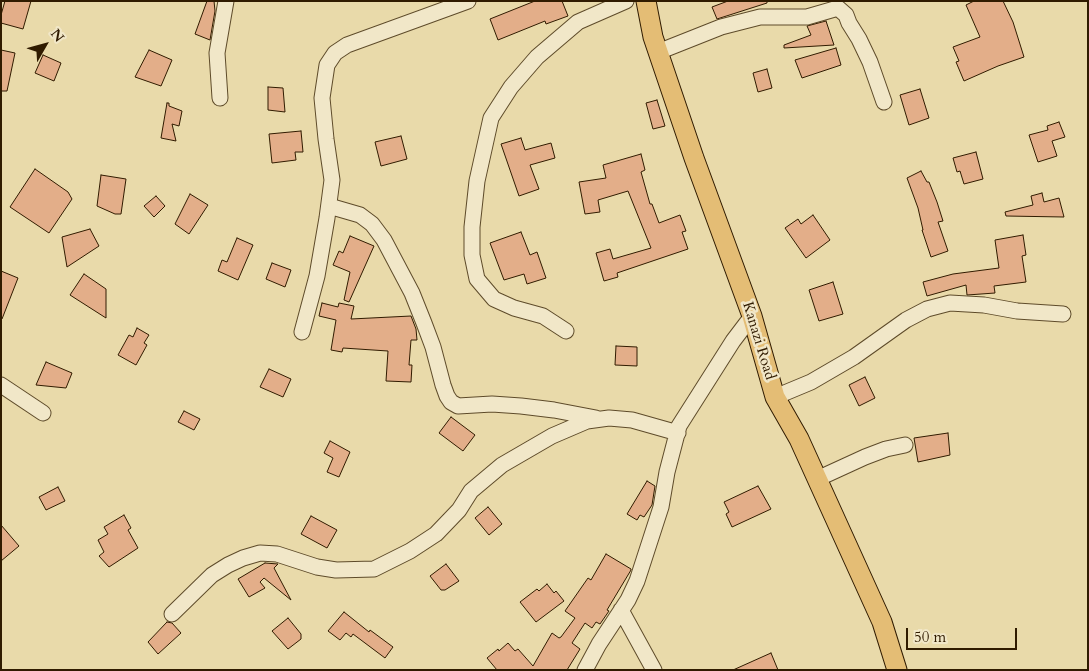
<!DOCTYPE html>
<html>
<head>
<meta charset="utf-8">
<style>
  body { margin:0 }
  #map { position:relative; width:1089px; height:671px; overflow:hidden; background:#e9daaa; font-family:Cardo,serif }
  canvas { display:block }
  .frame { position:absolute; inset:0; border:2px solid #301b00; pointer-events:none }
  .north { position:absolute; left:20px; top:20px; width:50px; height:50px; -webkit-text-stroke:4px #f1e7c8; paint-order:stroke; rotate:52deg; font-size:14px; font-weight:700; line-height:20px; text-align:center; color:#301b00 }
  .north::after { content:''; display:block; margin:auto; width:18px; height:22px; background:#301b00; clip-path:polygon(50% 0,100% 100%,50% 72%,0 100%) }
  .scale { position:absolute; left:906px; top:628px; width:111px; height:22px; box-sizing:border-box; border:2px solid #301b00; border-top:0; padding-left:6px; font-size:15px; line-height:18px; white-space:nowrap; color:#301b00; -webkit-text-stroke:4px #f1e7c8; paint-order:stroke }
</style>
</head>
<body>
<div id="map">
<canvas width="1089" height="671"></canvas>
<div class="frame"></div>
<div class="north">N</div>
<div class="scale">50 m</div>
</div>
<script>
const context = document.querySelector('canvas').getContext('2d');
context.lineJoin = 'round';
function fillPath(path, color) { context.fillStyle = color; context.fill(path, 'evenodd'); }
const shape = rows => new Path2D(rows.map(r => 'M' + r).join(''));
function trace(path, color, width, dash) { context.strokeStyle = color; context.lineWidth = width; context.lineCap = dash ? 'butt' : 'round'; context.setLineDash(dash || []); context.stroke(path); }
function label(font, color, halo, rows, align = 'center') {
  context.font = font + ' Cardo,serif'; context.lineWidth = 5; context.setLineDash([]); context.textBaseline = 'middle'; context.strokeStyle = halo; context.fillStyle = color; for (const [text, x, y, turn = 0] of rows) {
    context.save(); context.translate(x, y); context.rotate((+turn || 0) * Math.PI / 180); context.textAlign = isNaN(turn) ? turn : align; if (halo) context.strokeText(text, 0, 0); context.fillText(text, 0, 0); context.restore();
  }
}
const building = shape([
  [5,1,31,1,23,29,1,23,1,15,5,1],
  [207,1,214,1,215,11,210,40,195,34,207,1],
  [535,1,562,1,568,16,546,24,545,21,498,40,490,19,535,1],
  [728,1,767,1,767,3,717,19,712,7,728,1],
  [974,1,1003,1,1013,22,1024,57,998,66,964,81,956,62,959,61,953,47,980,37,966,5,974,1],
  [826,21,834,45,784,48,784,45,811,35,807,26,826,21],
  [836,48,841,65,802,78,795,60,836,48],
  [1,50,15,53,7,91,1,91,1,50],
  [149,50,172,60,161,86,135,77,149,50],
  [43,55,61,63,54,81,35,73,43,55],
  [767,69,772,88,758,92,753,73,767,69],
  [268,87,283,88,285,112,268,110,268,87],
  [920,89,929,118,909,125,900,95,920,89],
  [657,100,665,126,653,129,646,103,657,100],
  [167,103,169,103,169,106,182,111,179,126,172,124,176,141,161,138,167,103],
  [1059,122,1065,137,1052,141,1057,156,1038,162,1029,135,1048,130,1047,126,1059,122],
  [301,131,303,152,295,152,296,160,272,163,269,134,301,131],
  [401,136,407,159,381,166,375,142,401,136],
  [521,138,525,150,551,143,555,158,530,165,539,189,519,196,501,144,521,138],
  [976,152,983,179,964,184,960,171,957,172,953,158,976,152],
  [641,154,645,170,641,172,650,204,652,204,659,223,680,215,686,231,682,232,688,249,617,273,618,277,604,281,596,253,610,249,613,259,651,248,628,191,598,200,600,212,585,214,579,182,606,178,603,165,641,154],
  [35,169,68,192,72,199,49,233,10,207,35,169],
  [921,171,927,182,929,182,937,202,943,221,938,222,948,251,931,257,922,230,923,230,918,208,907,178,921,171],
  [101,175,126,179,121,214,115,214,97,206,101,175],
  [1042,193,1044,202,1059,198,1064,217,1006,216,1005,212,1033,205,1031,196,1042,193],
  [190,194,208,205,189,234,175,224,190,194],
  [156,196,165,206,154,217,144,206,156,196],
  [813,215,830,240,806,258,785,228,798,219,801,224,813,215],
  [90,229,99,246,67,267,62,237,90,229],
  [521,232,530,255,537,252,546,278,527,284,524,274,504,280,490,243,521,232],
  [1023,235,1026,255,1022,256,1026,282,994,286,995,293,967,295,966,285,927,296,923,282,953,274,999,268,995,240,1023,235],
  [350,236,374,246,349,302,344,300,350,272,333,265,339,251,343,253,350,236],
  [237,238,253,245,238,280,218,271,222,260,227,262,237,238],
  [272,263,291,270,285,287,266,279,272,263],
  [1,271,18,278,2,319,1,319,1,271],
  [84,274,106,289,106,318,70,295,84,274],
  [833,282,843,314,819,321,809,290,833,282],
  [322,303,338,307,339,303,354,306,351,319,411,316,416,329,417,340,411,340,409,365,412,365,411,382,386,381,388,351,343,348,342,352,331,350,336,320,319,316,322,303],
  [137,328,149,335,144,343,147,345,136,365,118,355,129,335,133,337,137,328],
  [616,346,637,347,637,366,615,365,616,346],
  [46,362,72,373,66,388,36,385,46,362],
  [269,369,291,379,283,397,260,387,269,369],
  [865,377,875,398,859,406,849,385,865,377],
  [184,411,200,419,194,430,178,422,184,411],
  [451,417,475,435,463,451,439,433,451,417],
  [948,433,950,455,918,462,914,438,948,433],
  [330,441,350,452,339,477,327,472,333,458,324,453,330,441],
  [647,481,655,486,652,505,644,517,640,515,637,520,627,514,647,481],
  [758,486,771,509,732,527,726,514,729,512,724,502,758,486],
  [58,487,65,501,46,510,39,497,58,487],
  [488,507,502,524,489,535,475,518,488,507],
  [124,515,131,528,128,530,138,548,109,567,99,556,104,552,98,540,108,534,104,527,124,515],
  [311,516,337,530,327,548,301,534,311,516],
  [1,525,19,546,1,561,1,525],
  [606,554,631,569,631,570,607,610,609,611,600,624,596,622,592,628,585,623,572,643,580,649,567,670,497,670,487,658,498,649,499,651,508,643,515,651,518,649,533,666,552,633,559,638,561,637,575,618,565,611,588,578,591,580,606,554],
  [265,563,278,564,274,568,291,600,264,578,260,582,265,588,249,597,238,579,265,563],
  [446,564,459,581,445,590,441,590,430,576,446,564],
  [547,584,554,593,556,591,564,601,536,622,520,602,537,589,539,591,547,584],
  [344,612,369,632,370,630,393,647,385,658,353,634,351,637,346,633,340,640,328,631,344,612],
  [288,618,301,634,301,639,288,649,272,631,288,618],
  [167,622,172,623,181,633,158,654,148,642,167,622],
  [771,653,778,670,733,670,771,653]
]);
fillPath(building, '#e3ae89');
trace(building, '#301b00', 1);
const minor = shape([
  [658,52,721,27,760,17,807,17,838,8,846,15,849,23,859,39,870,62,884,102],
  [220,98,217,53,226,1],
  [329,206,360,215,372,224,384,240,412,293,424,323,433,347,443,385,447,396,451,402,458,406,492,404,521,406,554,410,596,418],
  [566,331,543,316,514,308,494,299,477,279,472,255,472,227,477,181,491,118,511,87,537,57,578,22,626,1],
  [302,332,317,276,327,218,332,180,326,139,322,98,327,65,335,53,347,45,468,1],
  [1,385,43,413],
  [775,397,811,382,854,357,906,320,927,309,950,303,984,305,1017,311,1063,314],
  [817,479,865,457,886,449,905,445],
  [621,610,654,670],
  [172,614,212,575,228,565,243,558,260,553,277,554,317,567,336,570,374,569,410,551,436,534,459,510,471,491,502,465,552,436,587,421,609,418,632,420,678,433],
  [585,670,599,644,628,600,637,581,661,507,667,472,679,426,733,341,752,316]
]);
const major = shape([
  [646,1,653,37,694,158,752,316,775,397,799,439,882,622,897,670]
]);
trace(minor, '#5e4b2a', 17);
trace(major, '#301b00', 21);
trace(minor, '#f1e7c8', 15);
trace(major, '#e4bd75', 19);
label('15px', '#301b00', '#f1e7c8', [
  ["Kanazi Road",758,341,73]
]);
</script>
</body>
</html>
